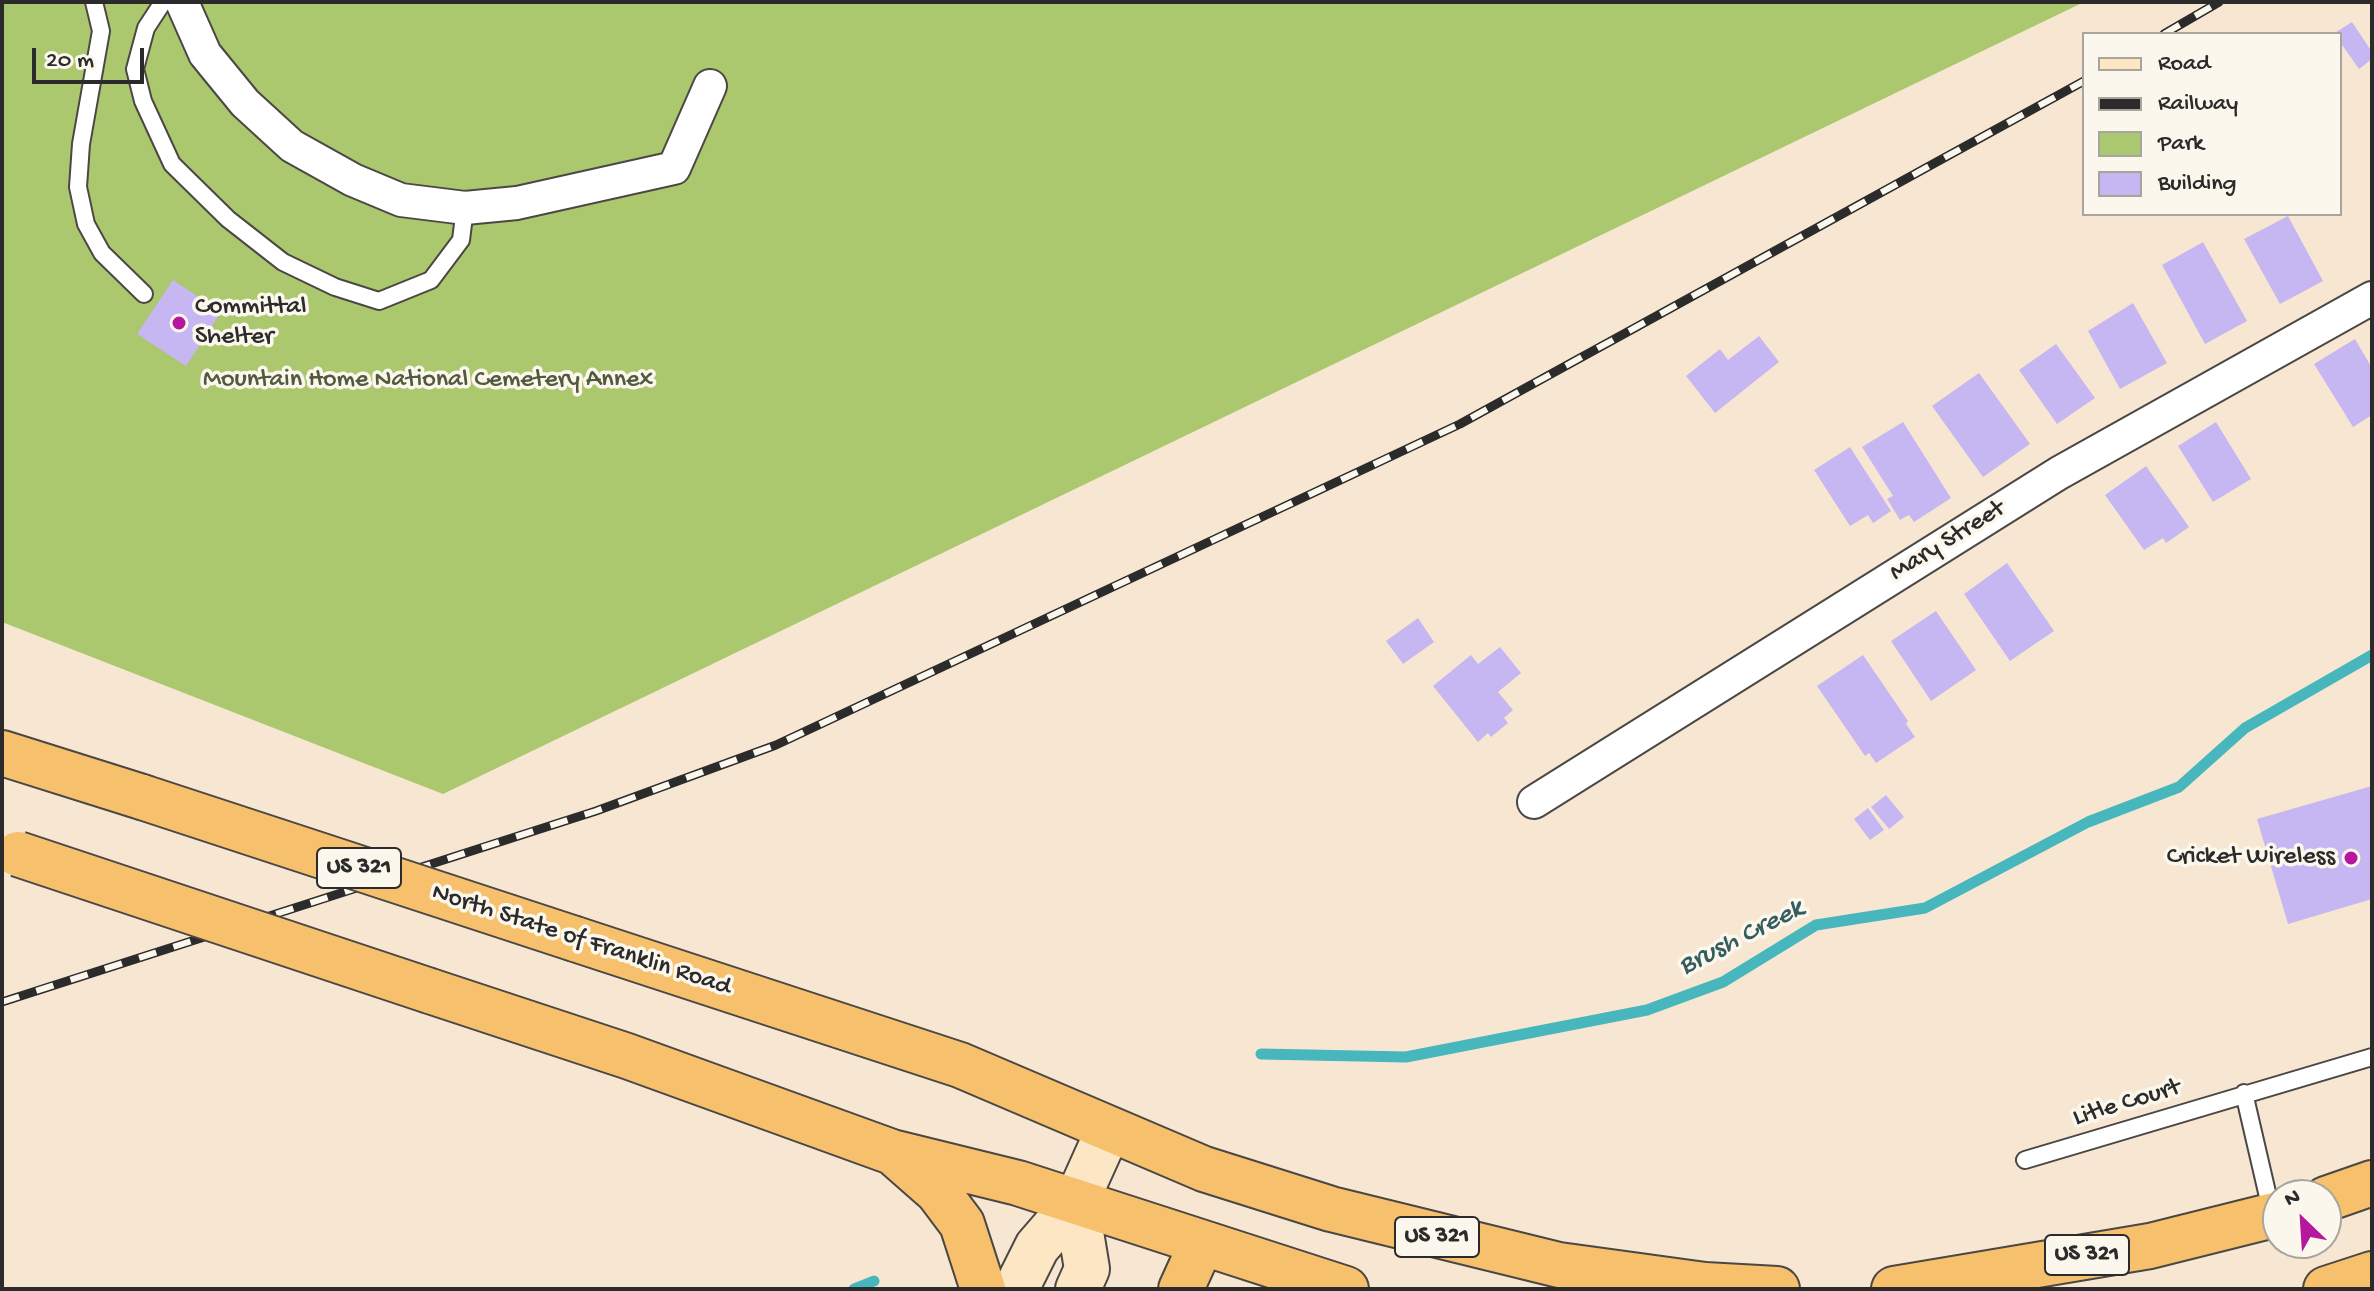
<!DOCTYPE html>
<html>
<head>
<meta charset="utf-8">
<style>
  body { margin:0 }
  #map { position:relative; width:2374px; height:1291px; overflow:hidden; background:#f7e7d2; font-family:"Gochi Hand",sans-serif }
  canvas { display:block }
  .frame { position:absolute; inset:0; border:4px solid #2b2b2b; pointer-events:none }
  .legend { position:absolute; left:2082px; top:32px; width:260px; height:184px; box-sizing:border-box; background:#fbf7ec; border:2px solid #a8a59f; margin:0; padding:10px 14px; list-style:none; font-size:24px; color:#2b2b2b }
  .legend li { display:flex; align-items:center; gap:16px; height:40px }
  .legend b { width:40px; border:2px solid #a8a59f }
  .north { position:absolute; left:2262px; top:1179px; width:80px; height:80px; box-sizing:border-box; background:#fbf7ec; border:2px solid #a8a59f; border-radius:50%; rotate:335deg; font-size:22px; font-weight:700; line-height:32px; text-align:center; color:#2b2b2b }
  .north::after { content:''; display:block; margin:auto; width:28px; height:36px; background:#b5179e; clip-path:polygon(50% 0,100% 100%,50% 72%,0 100%) }
  .scale { position:absolute; left:32px; top:48px; width:112px; height:36px; box-sizing:border-box; border:4px solid #2b2b2b; border-top:0; padding-left:10px; font-size:24px; line-height:28px; white-space:nowrap; color:#2b2b2b; -webkit-text-stroke:6px #fbf7ec; paint-order:stroke }
</style>
</head>
<body>
<div id="map">
<canvas width="2374" height="1291"></canvas>
<div class="frame"></div>
<ul class="legend">
<li><b style="height:10px;background:#fce6c4"></b>Road</li>
<li><b style="height:10px;background:#2b2b2b"></b>Railway</li>
<li><b style="height:22px;background:#abc86f"></b>Park</li>
<li><b style="height:22px;background:#c6b6f1"></b>Building</li>
</ul>
<div class="north">N</div>
<div class="scale">20 m</div>
</div>
<script>
const context = document.querySelector('canvas').getContext('2d');
context.lineJoin = 'round';
function fillPath(path, color) { context.fillStyle = color; context.fill(path, 'evenodd'); }
const shape = rows => new Path2D(rows.map(r => 'M' + r).join(''));
function trace(path, color, width, dash) { context.strokeStyle = color; context.lineWidth = width; context.lineCap = dash ? 'butt' : 'round'; context.setLineDash(dash || []); context.stroke(path); }
function label(font, color, halo, rows, align = 'center') {
  context.font = font + ' "Gochi Hand",sans-serif'; context.lineWidth = 7; context.setLineDash([]); context.textBaseline = 'middle'; context.strokeStyle = halo; context.fillStyle = color; for (const [text, x, y, turn = 0] of rows) {
    context.save(); context.translate(x, y); context.rotate((+turn || 0) * Math.PI / 180); context.textAlign = isNaN(turn) ? turn : align; if (halo) context.strokeText(text, 0, 0); context.fillText(text, 0, 0); context.restore();
  }
}
fillPath(shape([
  [2,2,2084,2,443,794,2,622]
]), '#abc86f');
trace(shape([
  [1261,1054,1406,1057,1647,1010,1723,982,1816,925,1925,908,2088,822,2179,787,2245,728,2372,655],
  [854,1289,874,1281]
]), '#47b6bd', 11);
fillPath(shape([
  [2352,22,2372,52,2372,59,2359,69,2340,42,2340,34,2333,34],
  [2288,216,2323,281,2280,304,2244,239],
  [2203,242,2247,321,2205,344,2162,265],
  [173,280,221,312,186,366,137,334],
  [2133,303,2167,363,2120,389,2088,331],
  [1759,336,1779,362,1715,413,1686,376,1720,349,1728,360],
  [2355,339,2372,368,2372,415,2353,427,2314,364],
  [2056,344,2095,398,2057,424,2019,370],
  [1979,373,2030,444,1983,477,1932,406],
  [1903,422,1951,498,1914,522,1909,515,1900,520,1887,499,1893,496,1862,447],
  [2216,422,2251,479,2213,502,2178,446],
  [1850,447,1891,511,1873,523,1868,515,1850,526,1814,470],
  [2146,466,2189,527,2166,543,2163,538,2144,550,2105,495],
  [2007,563,2054,631,2010,661,1964,594],
  [1936,611,1976,670,1931,701,1891,641],
  [1418,618,1434,642,1403,664,1386,641],
  [1500,647,1521,673,1498,692,1513,710,1504,718,1508,723,1491,737,1488,733,1478,742,1433,686,1471,655,1478,664],
  [1863,655,1908,721,1906,724,1915,737,1876,763,1869,753,1865,756,1817,686],
  [2372,786,2372,899,2288,924,2257,819],
  [1886,795,1904,817,1889,829,1871,807],
  [1868,808,1884,830,1870,840,1854,819]
]), '#c6b6f1');
const service = shape([
  [94,2,101,31,81,144,78,187,86,224,102,253,144,294],
  [163,2,146,28,135,69,143,101,172,164,228,219,283,262,335,287,379,301,431,280,461,240,465,208],
  [2244,1093,2272,1214],
  [2025,1160,2372,1057]
]);
const minor = shape([
  [182,2,205,54,245,103,292,146,353,180,401,200,465,208,517,203,674,168,710,86],
  [1534,802,2059,473,2372,298]
]);
const secondary = shape([
  [1076,1202,1087,1269,1078,1289],
  [1016,1289,1037,1247,1076,1202,1108,1131]
]);
const trunk = shape([
  [2,753,142,797],
  [575,939,960,1065,1204,1169,1331,1209,1559,1265,1705,1285,1777,1289],
  [430,991,627,1056,892,1152,1018,1183,1346,1289],
  [897,1156,938,1192,962,1224,983,1289],
  [2326,1199,2372,1183],
  [1181,1289,1201,1245],
  [1894,1289,2150,1246,2278,1214],
  [2326,1289,2372,1274]
]);
trace(service, '#4a4744', 20);
trace(minor, '#4a4744', 36);
trace(secondary, '#4a4744', 48);
trace(trunk, '#4a4744', 48);
trace(service, '#fff', 16);
trace(minor, '#fff', 32);
trace(secondary, '#fce6c4', 44);
trace(trunk, '#f7c06c', 44);
const rail = shape([
  [2164,34,2219,2],
  [2,1002,596,811,776,745,1460,424,2084,81]
]);
trace(rail, '#2b2b2b', 9);
trace(rail, '#fbf7ec', 6, [18]);
const trunkBridge = shape([
  [142,797,575,939],
  [18,854,430,991]
]);
trace(trunkBridge, '#4a4744', 48, []);
trace(trunkBridge, '#f7c06c', 44);
for (const [x, y, r, color] of [
  [179,323,8,"#b5179e"],
  [2351,858,8,"#b5179e"]
]) { const dot = new Path2D(); dot.arc(x, y, r, 0, 2 * Math.PI); context.fillStyle = color; context.fill(dot); trace(dot, '#fbf7ec', 3); }
for (const [x, y, w] of [
  [359,868,84],
  [1437,1237,84],
  [2087,1255,84]
]) { const box = new Path2D(); box.roundRect(x - w / 2, y - 20, w, 40, 6); context.fillStyle = '#fbf7ec'; context.fill(box); trace(box, '#2b2b2b', 2); }
label('bold 24px', '#2b2b2b', null, [
  ["US 321",359,868],
  ["US 321",1437,1237],
  ["US 321",2087,1255]
]);
label('26px', '#2b2b2b', '#fbf7ec', [
  ["Committal",195,308],
  ["Shelter",195,338],
  ["Cricket Wireless",2335,858,"right"]
], 'left');
label('26px', '#515a3f', '#fbf7ec', [
  ["Mountain Home National Cemetery Annex",428,381]
]);
label('26px', '#2b2b2b', '#fbf7ec', [
  ["Mary Street",1948,542,-32],
  ["North State of Franklin Road",581,941,18],
  ["Litle Court",2127,1104,-17]
]);
label('italic 28px', '#355c5e', '#fbf7ec', [
  ["Brush Creek",1742,939,-27]
]);
</script>
</body>
</html>
